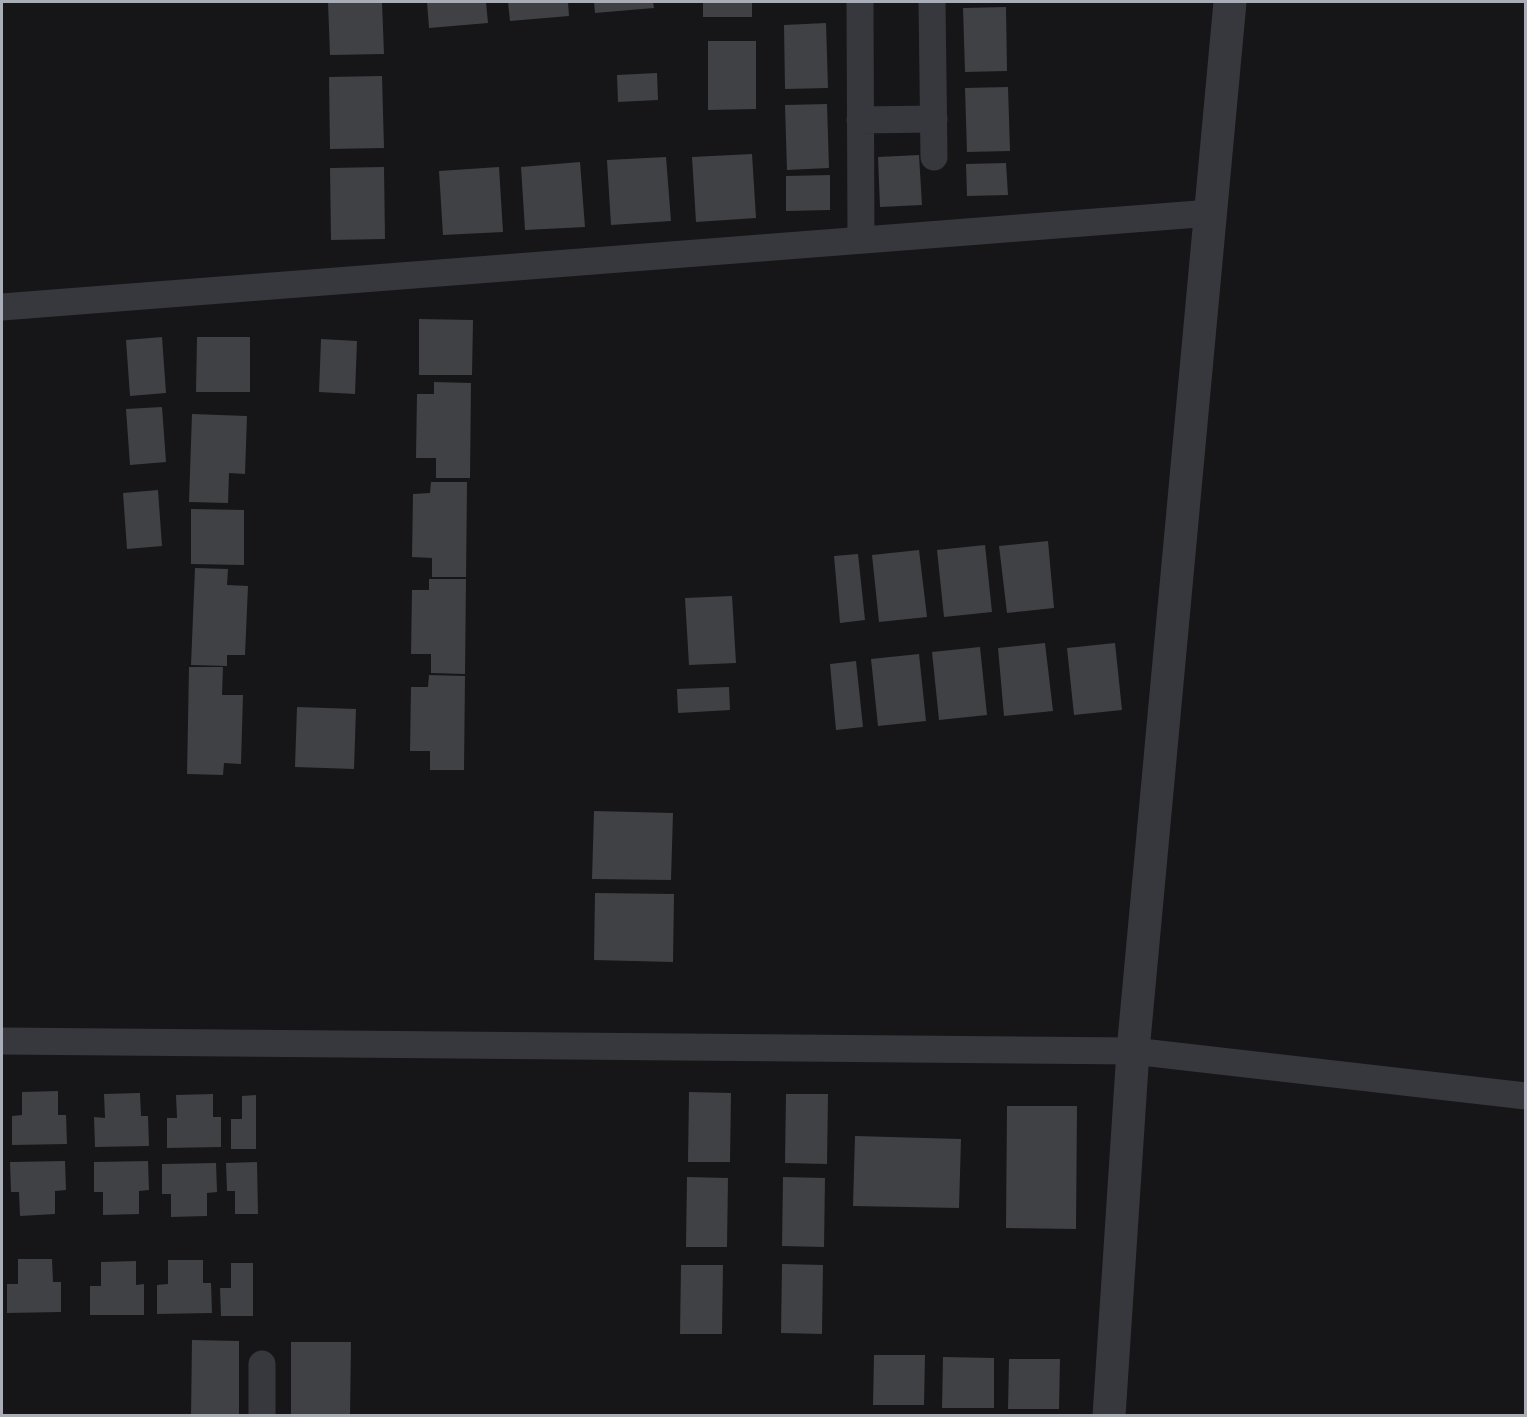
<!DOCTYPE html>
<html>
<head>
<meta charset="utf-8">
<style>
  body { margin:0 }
  #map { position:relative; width:1527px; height:1417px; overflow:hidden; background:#161618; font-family:Manrope,sans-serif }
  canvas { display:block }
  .frame { position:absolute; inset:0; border:3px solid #a8adb8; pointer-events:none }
</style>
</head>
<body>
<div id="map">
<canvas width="1527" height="1417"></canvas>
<div class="frame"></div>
</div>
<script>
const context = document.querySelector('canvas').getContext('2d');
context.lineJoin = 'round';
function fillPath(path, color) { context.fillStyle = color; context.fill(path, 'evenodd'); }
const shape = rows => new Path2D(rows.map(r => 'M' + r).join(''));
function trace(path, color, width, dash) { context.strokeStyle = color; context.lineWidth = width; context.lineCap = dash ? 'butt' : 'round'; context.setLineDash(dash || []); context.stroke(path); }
fillPath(shape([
  [328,2,382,2,384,54,330,55],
  [427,2,486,2,488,23,429,28],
  [508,2,568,2,569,16,510,21],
  [594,2,653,2,654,8,595,13],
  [703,2,752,2,752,17,703,17],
  [1006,7,1007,71,965,72,963,8],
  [826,23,828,88,785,89,784,25],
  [708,41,756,41,756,109,708,110],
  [657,73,658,100,618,102,617,75],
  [382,76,384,148,330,149,329,77],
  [1008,87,1010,151,967,152,965,88],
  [827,104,829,168,787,170,785,105],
  [752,154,756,218,696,222,692,157],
  [919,155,922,205,880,207,878,157],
  [666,157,671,221,611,225,607,160],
  [580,162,585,227,525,230,521,167],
  [1006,163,1008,195,967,196,966,164],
  [384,167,385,239,331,240,330,168],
  [499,167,503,232,443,235,439,171],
  [830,175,830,210,786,211,786,176],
  [419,319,473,320,472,375,419,375],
  [162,337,166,393,130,396,126,340],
  [197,337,250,337,250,392,196,392],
  [321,339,357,341,355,394,319,392],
  [434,382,471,383,470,478,436,478,436,458,416,458,417,394,434,394],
  [162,407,166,462,130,465,126,409],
  [192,414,247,416,245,474,229,473,228,503,189,502],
  [431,482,467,482,466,577,432,577,432,558,412,557,413,494,430,493],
  [158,490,162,546,127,549,123,493],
  [191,509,244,510,244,565,191,564],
  [1048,541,1054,608,1007,613,999,546],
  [985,545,992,612,944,617,937,550],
  [919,550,927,617,879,622,872,555],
  [858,554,865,620,840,623,834,556],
  [195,568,228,569,227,585,248,586,245,655,227,655,227,666,191,665],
  [429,579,466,579,465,674,431,673,431,654,411,654,412,590,429,590],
  [732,596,736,663,689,665,685,598],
  [1045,643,1053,711,1004,716,998,648],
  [1115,643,1122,710,1074,715,1067,648],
  [980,647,987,715,939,720,932,652],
  [919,654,926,721,878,726,871,659],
  [856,661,863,727,836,730,830,664],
  [189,667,223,667,222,695,243,695,241,764,224,763,223,775,187,774],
  [429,675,465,676,464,770,430,770,430,751,410,751,411,687,428,687],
  [729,687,730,710,678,713,677,689],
  [297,707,356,709,354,769,295,767],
  [594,811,673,813,671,880,592,879],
  [595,893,674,894,673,962,594,960],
  [58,1091,58,1115,66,1115,67,1144,12,1145,12,1116,22,1115,22,1092],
  [689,1092,731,1093,730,1162,688,1162],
  [140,1093,141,1116,148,1116,149,1146,95,1147,94,1117,105,1118,104,1094],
  [213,1094,213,1117,221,1117,221,1147,167,1148,167,1118,177,1118,176,1095],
  [786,1094,828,1094,827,1164,785,1163],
  [256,1095,256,1149,231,1149,231,1119,242,1119,242,1096],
  [1007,1106,1077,1106,1076,1229,1006,1228],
  [855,1136,961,1139,959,1208,853,1206],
  [65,1161,66,1190,55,1191,55,1214,20,1216,19,1192,11,1192,10,1162],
  [148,1161,149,1190,139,1191,139,1214,103,1215,103,1192,94,1192,94,1162],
  [257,1162,258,1214,235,1214,235,1191,227,1191,226,1163],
  [216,1163,217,1192,207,1193,207,1216,171,1217,171,1194,162,1194,162,1164],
  [687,1177,728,1178,727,1247,686,1247],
  [783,1177,825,1178,824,1247,782,1246],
  [18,1259,52,1259,53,1282,61,1282,61,1312,7,1313,7,1284,18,1284],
  [168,1260,203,1260,203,1283,211,1283,212,1313,157,1314,157,1285,168,1284],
  [136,1261,136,1285,144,1284,144,1315,90,1315,90,1286,101,1286,101,1262],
  [231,1263,253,1263,253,1316,221,1316,220,1288,231,1288],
  [782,1264,823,1265,822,1334,781,1333],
  [681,1265,723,1265,722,1334,680,1334],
  [192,1340,239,1341,239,1416,191,1416],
  [291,1342,351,1342,350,1416,291,1416],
  [874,1355,925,1355,924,1405,873,1405],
  [943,1357,994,1358,994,1408,942,1408],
  [1009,1359,1060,1359,1059,1409,1008,1409]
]), '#404145');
trace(shape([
  [860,2,861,240],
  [932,2,934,157],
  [860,120,934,119],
  [2,307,1211,213],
  [2,1041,1133,1051,1526,1096],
  [262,1416,262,1364]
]), '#37383d', 27);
trace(shape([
  [1109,1416,1133,1051,1230,2]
]), '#37383d', 33);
</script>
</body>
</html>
